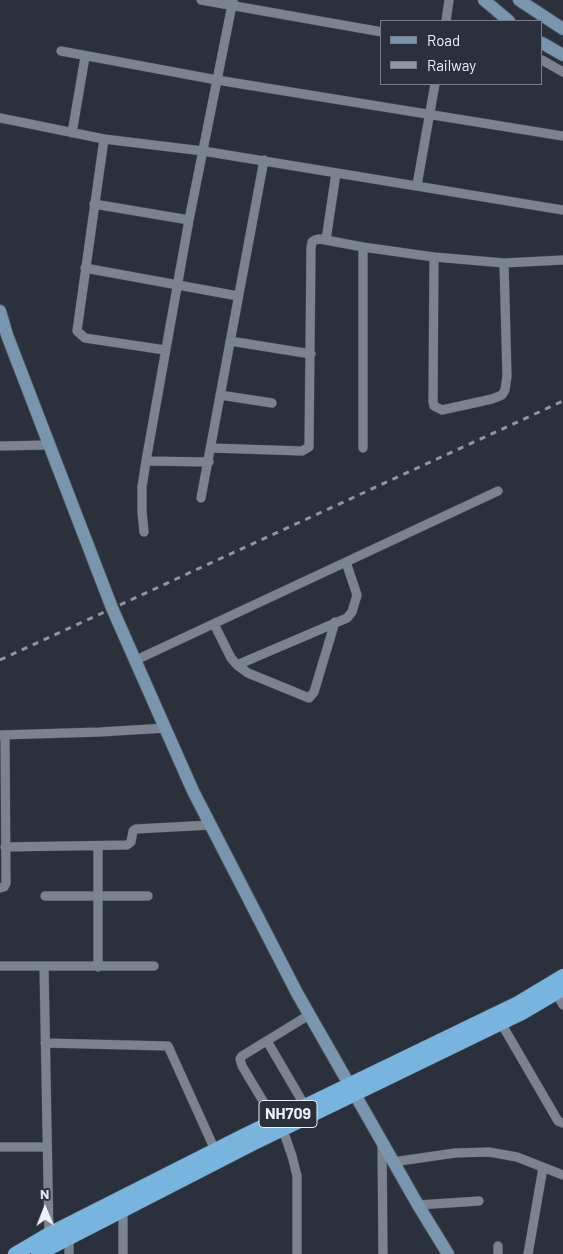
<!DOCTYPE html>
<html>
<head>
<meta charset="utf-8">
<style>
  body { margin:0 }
  #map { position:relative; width:563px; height:1254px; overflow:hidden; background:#2a303c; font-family:Barlow,sans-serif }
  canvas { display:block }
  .legend { position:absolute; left:380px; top:20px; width:162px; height:65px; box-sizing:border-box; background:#2a303c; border:1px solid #787d88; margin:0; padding:6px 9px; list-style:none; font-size:15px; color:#edf1f9 }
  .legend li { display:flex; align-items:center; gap:10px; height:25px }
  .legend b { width:25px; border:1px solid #787d88 }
  .north { position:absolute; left:20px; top:1184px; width:50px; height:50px; -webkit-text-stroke:4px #2a303c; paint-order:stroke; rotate:359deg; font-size:14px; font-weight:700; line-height:20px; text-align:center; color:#edf1f9 }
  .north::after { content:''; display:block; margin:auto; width:18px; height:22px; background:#edf1f9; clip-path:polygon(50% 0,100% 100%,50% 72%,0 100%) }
</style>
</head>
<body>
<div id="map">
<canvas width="563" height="1254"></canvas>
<ul class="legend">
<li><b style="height:6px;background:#7a96ae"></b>Road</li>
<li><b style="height:6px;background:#90959f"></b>Railway</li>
</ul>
<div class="north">N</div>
</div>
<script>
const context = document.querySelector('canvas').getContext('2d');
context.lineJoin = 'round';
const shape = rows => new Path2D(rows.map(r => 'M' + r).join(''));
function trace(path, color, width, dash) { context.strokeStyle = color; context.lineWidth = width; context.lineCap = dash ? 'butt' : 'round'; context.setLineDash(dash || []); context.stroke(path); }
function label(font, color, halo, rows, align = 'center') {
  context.font = font + ' Barlow,sans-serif'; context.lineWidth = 4; context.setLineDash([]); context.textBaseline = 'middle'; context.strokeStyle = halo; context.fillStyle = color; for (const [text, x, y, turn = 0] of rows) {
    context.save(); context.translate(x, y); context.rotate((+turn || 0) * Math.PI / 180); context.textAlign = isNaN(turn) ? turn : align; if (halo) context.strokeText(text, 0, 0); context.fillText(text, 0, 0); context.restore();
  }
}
const minor = shape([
  [201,0,382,32],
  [446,21,449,0],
  [61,51,217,80,563,136],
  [542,60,563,72],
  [0,118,104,139,203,151,563,210],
  [72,133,85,57],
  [104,139,77,331,85,338,165,350],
  [417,185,435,84],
  [94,204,189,220],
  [326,240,336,173],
  [434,257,433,401,434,406,442,410,492,399,502,395,505,390,507,376,504,263],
  [85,268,238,296],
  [230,341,311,354],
  [220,395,272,403],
  [0,446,49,445],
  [211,448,302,451,309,447,311,248,312,242,315,240,320,239,363,247,434,257,504,263,563,260],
  [363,448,363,247],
  [146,461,209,462],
  [201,498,264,160],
  [144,532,142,512,142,487,146,461,189,220,233,0],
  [214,624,231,658,237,665,347,618,352,612,357,595,346,562],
  [136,660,498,491],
  [237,665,248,673,309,698,314,692,335,622],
  [0,735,100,732,166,728],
  [98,846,98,967],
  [5,847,127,845,131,842,133,831,136,829,211,825],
  [0,888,4,887,6,883,5,735],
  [45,896,148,896],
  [0,966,154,966],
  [44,966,49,1237],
  [556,993,563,1005],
  [501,1023,558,1121,563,1123],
  [267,1041,305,1106],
  [45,1043,168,1046,215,1150],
  [275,1121,242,1066,240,1059,242,1056,309,1015],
  [283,1130,292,1156,297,1176,297,1254],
  [382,1143,383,1254],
  [0,1147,47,1147],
  [393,1162,455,1153,489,1152,517,1157,563,1175],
  [418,1205,479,1201],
  [123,1211,123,1254],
  [69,1254,69,1237],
  [498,1254,498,1246],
  [528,1254,543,1168]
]);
const secondary = shape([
  [484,0,509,21],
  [519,0,563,29],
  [542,43,563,55],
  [0,311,7,335,112,608,193,791,297,993,418,1205,448,1254]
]);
const trunk = shape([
  [15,1254,49,1234,245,1135,518,1003,563,976],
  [38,1254,250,1145,522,1013,563,989]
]);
trace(minor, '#474c56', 10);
trace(secondary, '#474c56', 14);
trace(trunk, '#474c56', 15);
trace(minor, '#7b8391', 9);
trace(secondary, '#7a96ae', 12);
trace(trunk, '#78b4dd', 14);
trace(shape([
  [0,660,563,401]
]), '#90959f', 3, [6, 6]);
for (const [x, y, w] of [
  [288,1114,58]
]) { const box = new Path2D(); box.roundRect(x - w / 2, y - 13.5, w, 27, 4); context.fillStyle = '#2a303c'; context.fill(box); trace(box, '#edf1f9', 1); }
label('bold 16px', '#edf1f9', null, [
  ["NH709",288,1114]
]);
</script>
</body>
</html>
